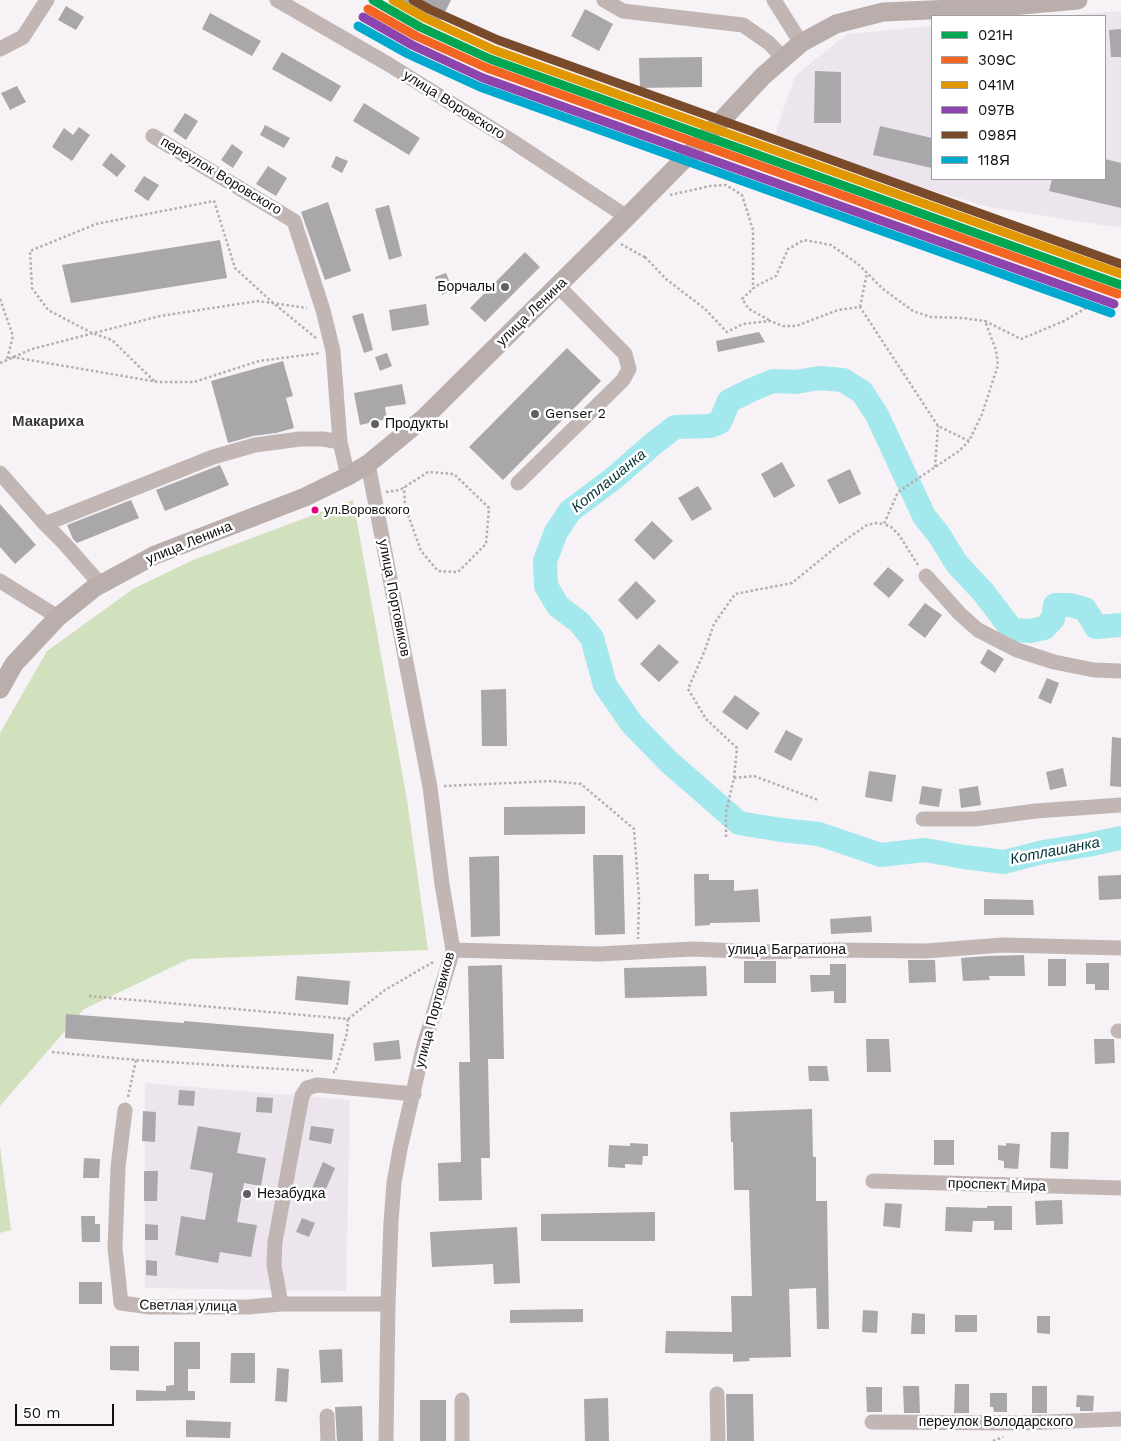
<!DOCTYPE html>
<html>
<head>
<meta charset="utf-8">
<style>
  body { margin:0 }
  #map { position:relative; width:1121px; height:1441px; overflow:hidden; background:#f6f2f6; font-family:"Work Sans",sans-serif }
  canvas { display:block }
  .legend { position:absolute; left:931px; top:15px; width:175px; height:165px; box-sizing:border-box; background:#fff; border:1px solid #9f9fa0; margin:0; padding:6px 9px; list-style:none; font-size:15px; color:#100e11 }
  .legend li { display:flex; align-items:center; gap:10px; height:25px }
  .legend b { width:25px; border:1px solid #9f9fa0 }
  .scale { position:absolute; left:15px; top:1404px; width:99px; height:22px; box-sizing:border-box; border:2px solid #100e11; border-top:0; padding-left:6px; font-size:15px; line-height:18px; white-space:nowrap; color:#100e11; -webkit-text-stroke:4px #fff; paint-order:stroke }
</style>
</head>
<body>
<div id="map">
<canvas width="1121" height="1441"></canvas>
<ul class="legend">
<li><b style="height:6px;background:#00a651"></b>021Н</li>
<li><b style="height:6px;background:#f26522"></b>309С</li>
<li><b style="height:6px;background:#e09702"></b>041М</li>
<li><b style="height:6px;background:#8e44ad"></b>097В</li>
<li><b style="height:6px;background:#7a4b2a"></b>098Я</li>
<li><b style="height:6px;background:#00a9ce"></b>118Я</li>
</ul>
<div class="scale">50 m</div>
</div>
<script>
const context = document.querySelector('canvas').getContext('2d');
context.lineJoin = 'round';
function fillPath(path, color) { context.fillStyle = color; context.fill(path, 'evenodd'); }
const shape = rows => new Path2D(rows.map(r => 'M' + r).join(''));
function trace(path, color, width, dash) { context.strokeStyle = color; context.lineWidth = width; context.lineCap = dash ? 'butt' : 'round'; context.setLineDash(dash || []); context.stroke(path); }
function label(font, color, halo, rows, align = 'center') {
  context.font = font + ' "Work Sans",sans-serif'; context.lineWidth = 5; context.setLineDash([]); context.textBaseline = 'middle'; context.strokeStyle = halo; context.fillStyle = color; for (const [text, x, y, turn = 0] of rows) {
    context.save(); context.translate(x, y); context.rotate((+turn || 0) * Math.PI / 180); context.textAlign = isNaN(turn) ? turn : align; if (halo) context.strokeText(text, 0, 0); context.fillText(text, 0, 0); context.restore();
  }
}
fillPath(shape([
  [1121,11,1121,228,989,207,835,162,775,134,795,76,847,34,932,26,932,179,1105,179,1105,16,1054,16],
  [145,1083,350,1100,346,1291,145,1288]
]), '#ede5ee');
fillPath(shape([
  [353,500,407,800,428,950,189,959,84,1009,0,1106,0,733,47,651,133,589,193,560],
  [0,1146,11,1230,0,1233]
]), '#d1e0bd');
trace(shape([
  [1121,625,1096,627,1085,609,1070,605,1055,605,1053,619,1044,628,1030,631,1012,630,984,593,957,564,939,535,924,516,877,415,862,392,843,380,819,378,796,382,773,381,751,390,729,401,720,422,710,426,675,427,653,444,614,478,570,511,556,532,545,561,546,586,558,606,579,622,592,638,605,685,632,724,669,762,739,823,781,830,819,834,881,855,925,850,964,857,1004,862,1043,852,1088,845,1121,838]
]), '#a3e8ec', 24);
fillPath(shape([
  [398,0,451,0,440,22],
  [66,6,84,17,76,30,58,20],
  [585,9,613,24,599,51,571,36],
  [210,13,261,41,252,56,202,29],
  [1121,29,1121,57,1111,57,1109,30],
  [282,52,341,86,331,102,272,69],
  [702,57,702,87,640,88,639,58],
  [815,71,841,72,841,123,814,123],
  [17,86,26,102,10,110,1,93],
  [364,103,420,138,409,155,353,121],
  [185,113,198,121,186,140,173,131],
  [265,125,290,138,284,148,260,135],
  [880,126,932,138,932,168,873,155],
  [79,127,90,135,72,161,52,147,64,128,73,135],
  [232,144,243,152,233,168,221,160],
  [111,153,126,166,117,177,102,165],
  [336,156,348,161,342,173,331,167],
  [1105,159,1121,163,1121,208,1049,191,1052,179,1105,179],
  [268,166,287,178,276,196,256,184],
  [144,176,159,185,148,201,134,191],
  [328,202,351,271,325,280,301,212],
  [389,205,402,256,389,260,375,209],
  [220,240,227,278,71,303,62,265],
  [525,252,540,267,485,322,470,308],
  [446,273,453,290,442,295,435,277],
  [426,304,429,325,392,331,389,310],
  [363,313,373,350,364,353,352,316],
  [759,332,765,342,718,352,716,341],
  [567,348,601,381,503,480,469,447],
  [387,353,392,366,380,371,375,357],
  [283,361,293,396,286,398,294,428,276,433,253,436,228,443,211,381],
  [402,384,406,404,385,407,387,419,360,425,354,393],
  [782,462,795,486,774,498,761,474],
  [220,465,229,485,165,511,156,490],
  [850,469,861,494,839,504,827,480],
  [698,486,712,509,692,521,678,498],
  [131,500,139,518,77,543,73,539,67,525],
  [0,504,36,545,15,564,0,547],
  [652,521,673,541,654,560,634,540],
  [888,567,904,580,889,598,873,584],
  [636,581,656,601,637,620,618,600],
  [925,603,942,615,925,638,908,625],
  [659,644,679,662,659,682,640,664],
  [988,649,1004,659,995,673,980,663],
  [1047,678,1059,683,1051,704,1038,698],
  [506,689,507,746,482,746,481,690],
  [735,695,760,713,747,730,722,712],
  [786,730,803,739,791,761,774,752],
  [1112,737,1121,738,1121,787,1110,786],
  [1063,768,1067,786,1050,790,1046,772],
  [869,771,896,775,892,802,865,797],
  [922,786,942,789,939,807,919,804],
  [978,786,981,805,961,808,959,789],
  [585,806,585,834,504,835,504,807],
  [593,855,623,855,625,934,595,935],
  [499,856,500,936,471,937,469,857],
  [694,874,709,874,709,880,734,880,734,891,758,889,760,922,710,923,710,925,695,926],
  [1121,875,1121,899,1099,900,1098,876],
  [984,899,1033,900,1034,915,984,915],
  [871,916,872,932,831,934,830,919],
  [1024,955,1025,976,989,976,990,980,963,981,961,958,987,956],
  [1048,959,1066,959,1066,986,1048,986],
  [908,960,935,960,936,982,909,983],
  [744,961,776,961,776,983,744,983],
  [1086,963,1109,963,1109,990,1095,990,1095,984,1086,984],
  [830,964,846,964,846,1003,834,1003,834,991,811,992,810,975,830,975],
  [502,965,504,1059,488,1059,490,1158,481,1158,482,1200,439,1201,438,1163,461,1162,459,1062,470,1062,468,966],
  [706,966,707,996,625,998,624,968],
  [297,976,350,981,348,1005,295,1000],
  [66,1014,184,1023,184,1021,334,1034,332,1060,65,1038],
  [866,1039,889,1039,891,1072,867,1072],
  [1094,1039,1114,1039,1115,1063,1095,1064],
  [399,1040,401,1059,375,1061,373,1043],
  [808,1066,827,1066,829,1081,809,1081],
  [179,1090,195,1091,194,1106,178,1105],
  [257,1097,273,1098,272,1113,256,1112],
  [812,1109,813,1157,816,1157,816,1201,827,1201,829,1329,817,1329,816,1288,789,1289,791,1357,749,1358,750,1361,733,1362,733,1354,665,1353,666,1331,732,1332,731,1296,752,1296,749,1190,734,1190,733,1142,731,1142,730,1112],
  [143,1111,156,1112,155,1142,142,1141],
  [198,1126,241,1133,237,1153,266,1158,261,1186,244,1183,237,1222,257,1225,251,1257,220,1252,218,1263,175,1255,181,1216,205,1220,213,1173,190,1169],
  [311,1126,334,1129,331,1144,309,1140],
  [1051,1132,1069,1132,1068,1169,1050,1168],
  [934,1140,954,1140,954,1165,934,1165],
  [630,1143,648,1144,648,1156,643,1156,642,1165,625,1164,625,1168,608,1167,609,1145,630,1146],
  [1006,1143,1020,1144,1018,1169,1004,1168,1004,1161,998,1160,998,1145,1006,1146],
  [84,1158,100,1159,99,1178,83,1178],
  [323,1162,335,1168,323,1196,311,1191],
  [144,1171,158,1171,157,1201,144,1201],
  [1062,1200,1063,1224,1036,1225,1035,1201],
  [885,1203,902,1204,900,1228,883,1226],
  [987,1206,1012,1206,1012,1230,994,1230,994,1221,973,1221,972,1232,945,1231,946,1207,987,1208],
  [655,1212,655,1241,541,1241,541,1214],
  [81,1216,95,1216,95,1224,100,1224,100,1242,82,1242],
  [302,1218,315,1223,309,1237,296,1232],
  [145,1224,158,1225,158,1240,145,1240],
  [517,1227,520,1283,494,1284,493,1264,432,1267,430,1232],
  [146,1260,157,1261,157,1276,146,1275],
  [79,1282,102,1282,102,1304,79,1304],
  [583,1309,583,1322,510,1323,510,1310],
  [863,1310,878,1311,877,1333,862,1332],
  [912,1313,925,1314,925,1334,911,1334],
  [955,1315,977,1315,977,1332,955,1332],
  [1037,1316,1050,1316,1050,1334,1037,1333],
  [174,1342,200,1342,200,1369,188,1369,188,1391,195,1391,195,1400,136,1401,136,1390,166,1391,166,1386,174,1385],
  [110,1346,139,1346,139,1371,110,1370],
  [342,1349,343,1382,321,1383,319,1350],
  [231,1353,255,1353,255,1383,230,1383],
  [277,1368,289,1369,287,1402,275,1401],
  [955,1384,969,1384,969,1413,954,1413],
  [903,1386,919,1386,920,1413,904,1413],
  [1032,1386,1047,1386,1047,1413,1032,1413],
  [866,1387,882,1387,882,1412,867,1412],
  [990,1393,1007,1393,1007,1412,994,1412,993,1407,990,1407],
  [726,1394,753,1394,754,1441,727,1441],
  [1077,1395,1094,1396,1093,1411,1080,1411,1080,1407,1076,1407],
  [608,1398,609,1441,585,1441,584,1399],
  [420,1400,446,1400,446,1441,420,1441],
  [362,1406,363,1441,337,1441,335,1407],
  [186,1420,231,1422,230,1438,186,1437]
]), '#a9a7aa');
trace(shape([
  [670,195,710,186,726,185,742,195,753,230,753,289],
  [621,244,646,258,645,257,666,279,705,309,727,332,743,324,770,321,783,326,796,326,838,310,860,307,938,426,969,441,982,414,998,365,996,350,985,321,1021,339,1064,321,1098,301],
  [0,299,13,336,7,360],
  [860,307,867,273],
  [769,320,749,309,742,299,756,286,776,276,788,249,804,240,831,245,858,264,883,289,913,311,931,317,963,318,985,321],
  [12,357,158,382,194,382,259,361,321,353],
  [0,363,32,349,160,316,258,301,307,308],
  [154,381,112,340,92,333,48,310,32,288,30,251,96,224,214,201,235,268,272,302,316,338],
  [935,467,938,426],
  [386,492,400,490,428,472,454,474,489,508,486,544,458,572,438,571,421,551,405,506,404,487],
  [918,565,899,535,891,527,884,524,898,492,959,451,969,441],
  [734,778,754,776,818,800],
  [444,786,552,781,581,784,634,829,639,897,638,939],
  [726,837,726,812,734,778,737,748,706,719,688,689,705,650,714,624,735,594,792,583,841,543,867,525,876,523,884,524],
  [89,996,348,1019,347,1033,335,1072,333,1072],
  [348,1019,385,990,435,961],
  [52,1052,136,1060,313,1071],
  [128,1097,136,1060],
  [993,1441,1003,1437]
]), '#b5aead', 2.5, [2.5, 2.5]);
trace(shape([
  [277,0,388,64,512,141,627,217],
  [604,0,623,11,743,25,769,43,783,58],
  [774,0,801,43],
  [0,49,23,37,47,0],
  [153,136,294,221,323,310,333,351,340,442,348,476],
  [368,464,430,787,442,884,453,950,424,1045,400,1149,394,1183,391,1222,388,1304,386,1441],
  [0,473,45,524],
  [518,483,623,380,629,369,625,354,558,286],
  [926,576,960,614,978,630,1017,650,1054,662,1094,670,1121,671],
  [0,581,58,617],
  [101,585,64,543,45,524,213,457,255,445,300,439,323,439,340,442],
  [923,819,975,819,1036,811,1121,805],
  [453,950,599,954,692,949,763,952,837,950,926,951,1002,945,1121,948],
  [1118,1031,1121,1031],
  [125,1110,118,1167,115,1248,121,1303,150,1307,248,1307,281,1304,388,1304],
  [873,1181,1121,1188],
  [281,1304,274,1265,275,1242,302,1096,307,1088,317,1085,414,1094],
  [717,1394,718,1441],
  [462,1400,462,1441],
  [327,1416,328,1441],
  [872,1422,1022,1423,1121,1419]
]), '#c1b6b4', 15);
trace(shape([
  [0,689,14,664,58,617,94,588,155,555,305,497,348,476,368,464,425,417,627,217,706,137,763,76,801,43,836,24,883,12,1000,7,1078,0]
]), '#baaeac', 19);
trace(shape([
  [373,0,420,27,490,59,1121,285]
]), '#00a651', 9);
trace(shape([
  [368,9,416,36,487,68,1118,294]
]), '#f26522', 9);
trace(shape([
  [393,0,425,18,494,50,1121,274]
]), '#e09702', 9);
trace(shape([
  [363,17,412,45,483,78,1114,304]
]), '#8e44ad', 9);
trace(shape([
  [413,0,429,9,498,40,1121,264]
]), '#7a4b2a', 9);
trace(shape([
  [358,26,408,54,480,87,1111,313]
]), '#00a9ce', 9);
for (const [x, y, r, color] of [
  [505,287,5,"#605e61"],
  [535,414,5,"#605e61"],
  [375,424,5,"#605e61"],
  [315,510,4.5,"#e5007d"],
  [247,1194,5,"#605e61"]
]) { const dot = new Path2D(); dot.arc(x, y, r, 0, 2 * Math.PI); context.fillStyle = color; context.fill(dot); trace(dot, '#fff', 2); }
label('13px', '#100e11', '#fff', [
  ["ул.Воровского",324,510]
], 'left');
label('14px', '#100e11', '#fff', [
  ["улица Воровского",454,105,32],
  ["переулок Воровского",221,176,31],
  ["улица Ленина",532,312,-44],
  ["улица Ленина",189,543,-22],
  ["улица Портовиков",394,598,79],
  ["улица Багратиона",787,950],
  ["улица Портовиков",435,1010,-75],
  ["проспект Мира",997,1185,2],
  ["Светлая улица",188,1306,1],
  ["переулок Володарского",996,1422]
]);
label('14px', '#100e11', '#fff', [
  ["Борчалы",495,287,"right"],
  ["Genser 2",545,414],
  ["Продукты",385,424],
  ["Незабудка",257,1194]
], 'left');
label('bold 15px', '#3c373d', '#fff', [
  ["Макариха",48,422]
]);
label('italic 15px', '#013437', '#fff', [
  ["Котлашанка",609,481,-39],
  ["Котлашанка",1055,851,-11]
]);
</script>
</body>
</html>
